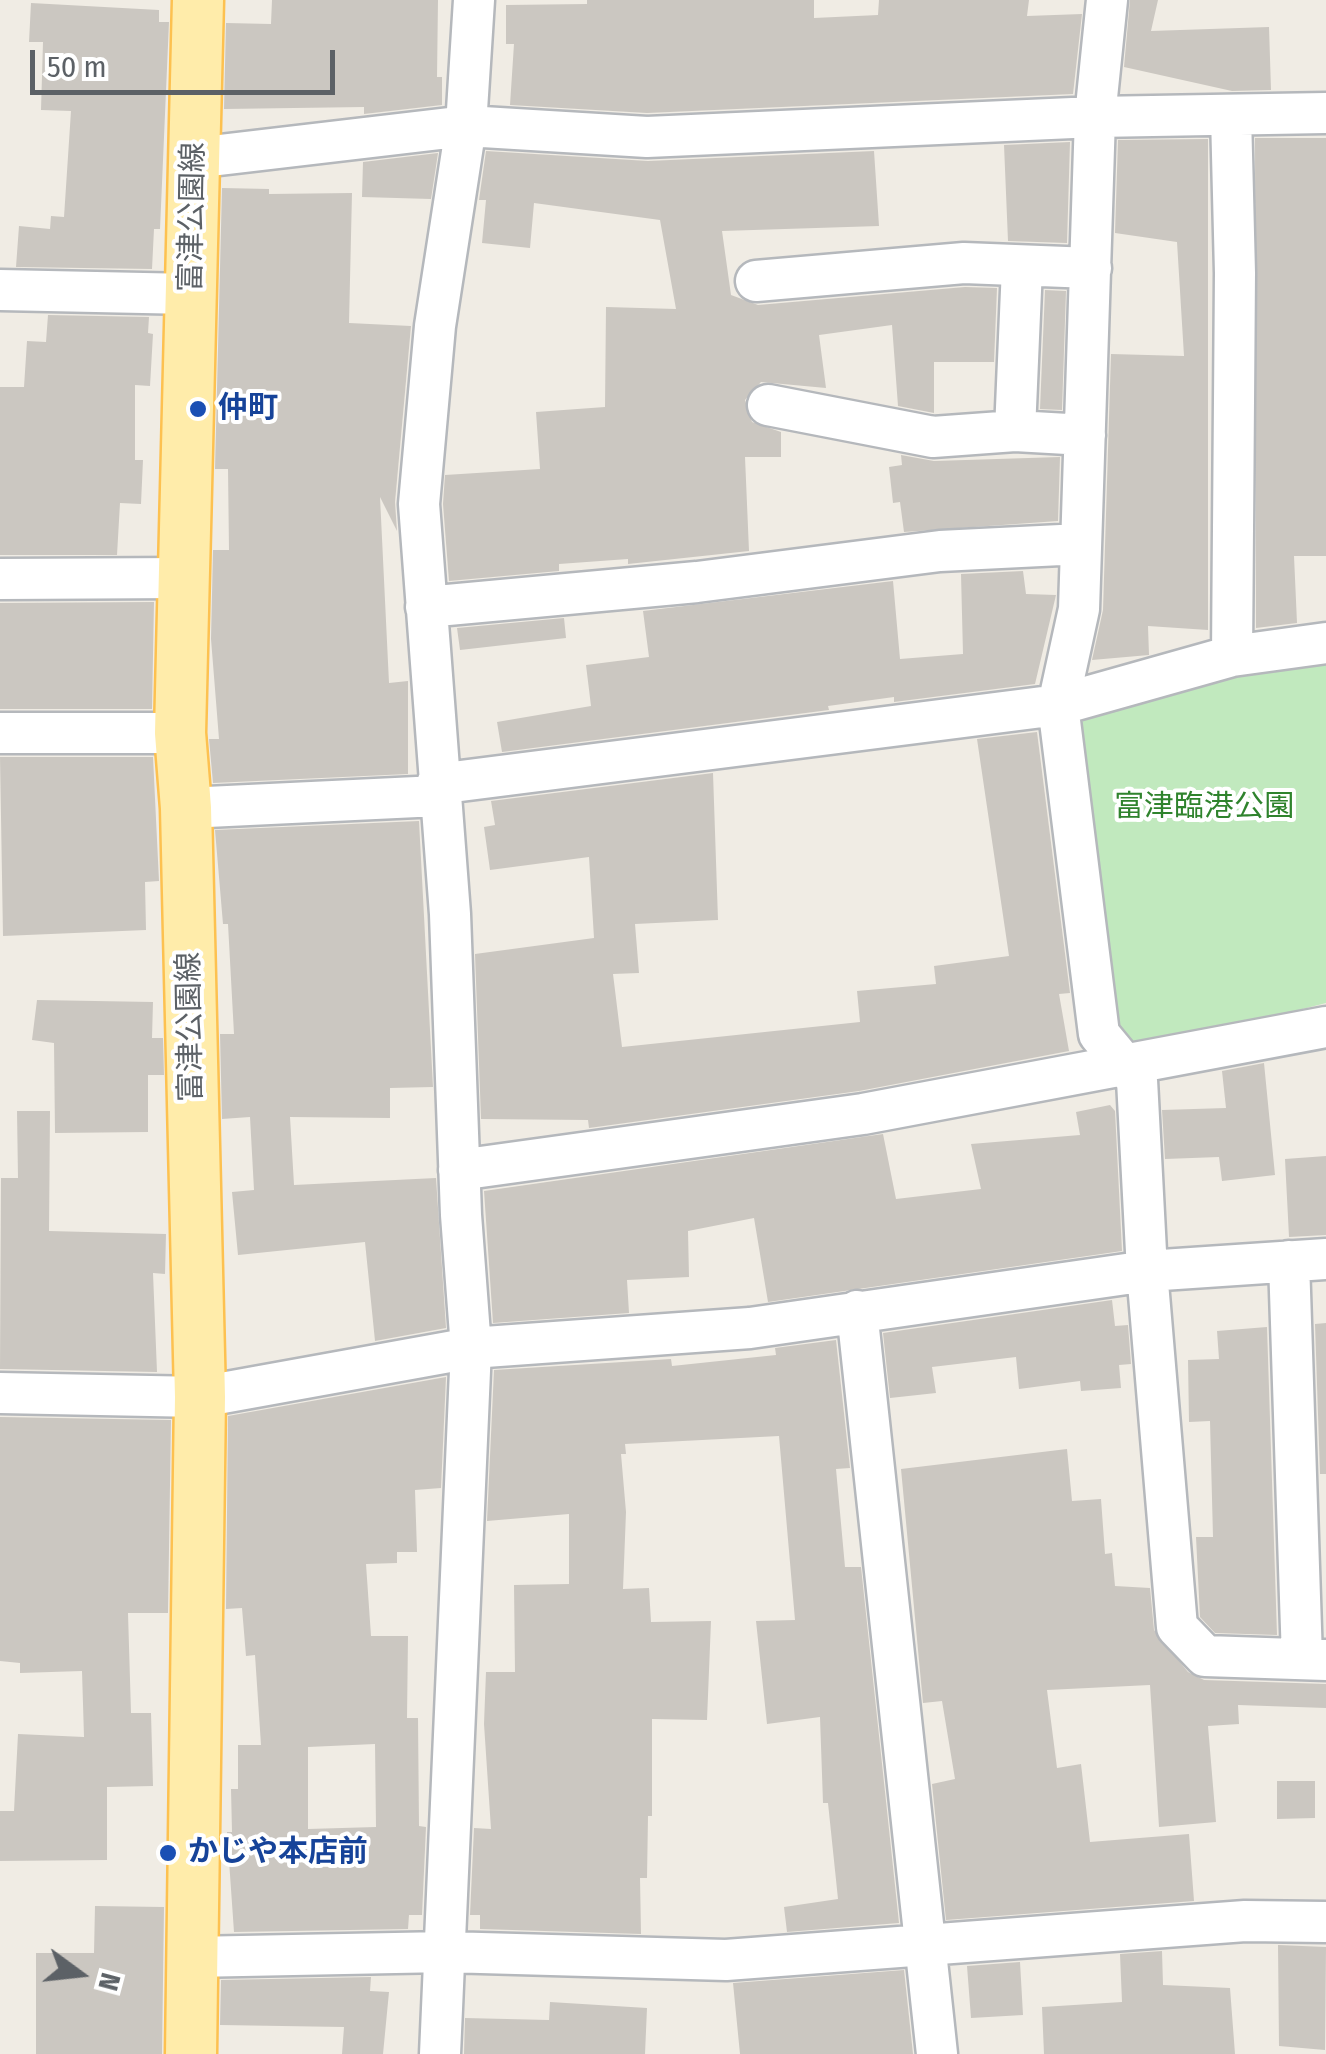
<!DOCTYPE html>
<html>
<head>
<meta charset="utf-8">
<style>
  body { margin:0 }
  #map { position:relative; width:1326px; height:2054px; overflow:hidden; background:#f0ece4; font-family:"Fira Sans Condensed",sans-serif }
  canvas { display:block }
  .north { position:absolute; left:30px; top:1924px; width:100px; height:100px; -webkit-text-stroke:8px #fff; paint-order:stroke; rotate:105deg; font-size:28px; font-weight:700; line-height:40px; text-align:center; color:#5c6166 }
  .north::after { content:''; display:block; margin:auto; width:35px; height:45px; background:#5c6166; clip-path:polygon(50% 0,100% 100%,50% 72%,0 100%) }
  .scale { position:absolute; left:30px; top:50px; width:305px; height:45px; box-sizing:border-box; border:5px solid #5c6166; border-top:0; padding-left:12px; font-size:30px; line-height:35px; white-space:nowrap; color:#5c6166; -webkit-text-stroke:8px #fff; paint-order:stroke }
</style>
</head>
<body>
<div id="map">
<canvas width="1326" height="2054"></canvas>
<div class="north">N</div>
<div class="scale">50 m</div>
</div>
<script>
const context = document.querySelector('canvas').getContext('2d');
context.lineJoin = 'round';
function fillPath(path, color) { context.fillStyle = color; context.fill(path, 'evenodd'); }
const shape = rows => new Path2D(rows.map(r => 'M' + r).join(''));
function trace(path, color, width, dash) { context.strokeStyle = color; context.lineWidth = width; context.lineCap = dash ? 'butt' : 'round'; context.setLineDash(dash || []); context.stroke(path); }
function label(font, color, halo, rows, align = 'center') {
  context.font = font + ' "Fira Sans Condensed","Noto Sans JP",sans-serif'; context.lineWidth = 8; context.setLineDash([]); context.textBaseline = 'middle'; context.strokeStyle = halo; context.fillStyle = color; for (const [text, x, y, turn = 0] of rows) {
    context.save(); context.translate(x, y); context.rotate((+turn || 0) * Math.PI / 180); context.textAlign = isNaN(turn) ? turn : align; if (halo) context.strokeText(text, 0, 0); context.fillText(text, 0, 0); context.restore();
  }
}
fillPath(shape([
  [1326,652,1326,1003,1139,1051,1109,1031,1069,721,1081,709]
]), '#c1e9be');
fillPath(shape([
  [272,0,438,0,437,77,442,77,442,105,364,114,364,107,224,109,226,23,271,24],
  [587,0,814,0,814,18,878,15,879,0,1029,0,1027,16,1082,14,1073,94,647,113,510,105,514,44,506,44,506,5,587,4],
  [1130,0,1158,0,1151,31,1269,27,1271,90,1232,91,1124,67],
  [31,3,159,10,159,22,169,22,160,229,154,229,152,269,16,267,19,226,50,229,51,216,64,217,71,111,41,110,43,42,29,42],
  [1255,138,1326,138,1326,556,1294,556,1297,623,1256,628],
  [1208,139,1208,630,1148,626,1149,655,1092,660,1103,610,1111,354,1184,356,1177,242,1115,233,1118,140],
  [1070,142,1067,243,1008,241,1004,145],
  [486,151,648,161,874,151,879,226,722,231,731,295,758,305,965,287,997,288,994,362,934,362,934,413,898,406,892,325,819,335,826,388,761,382,745,400,752,422,781,432,781,457,745,457,749,551,628,564,628,559,559,564,559,571,449,581,443,504,445,475,540,469,536,412,605,407,606,307,676,309,660,220,534,203,530,248,482,243,486,200,479,200],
  [438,153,431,199,362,197,363,162],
  [222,188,269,189,269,194,352,193,349,323,411,326,395,502,397,531,380,497,389,683,408,681,408,774,213,783,209,739,219,739,211,639,213,550,229,550,228,469,215,469],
  [1045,290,1066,291,1062,410,1040,409],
  [48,315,149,317,148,333,153,334,150,386,135,385,135,460,143,460,141,504,120,503,117,555,0,555,0,387,24,387,27,341,46,342],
  [901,455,934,461,1060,457,1058,521,904,532,900,502,893,503,889,467,902,465],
  [1023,571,1026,594,1056,595,1035,684,894,702,894,697,828,706,829,710,502,752,497,722,591,706,586,665,649,657,643,611,893,581,900,659,963,654,961,574],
  [154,602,152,709,0,709,0,603],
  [564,618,566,638,460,650,457,628],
  [1037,732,1070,993,1059,994,1069,1051,859,1091,589,1128,588,1120,481,1119,475,954,594,938,589,857,490,870,484,827,495,825,491,801,713,773,718,920,635,924,639,973,613,974,622,1047,860,1022,857,991,936,984,934,966,1009,956,977,739],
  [0,757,153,757,159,881,145,882,146,930,3,936],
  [419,821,433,1087,390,1088,390,1118,290,1117,294,1185,436,1178,446,1328,375,1341,365,1242,238,1255,232,1192,254,1190,250,1117,222,1119,220,1034,234,1034,228,924,223,924,215,830],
  [37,1000,153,1002,152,1038,163,1038,164,1075,148,1075,148,1132,55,1133,54,1043,32,1040],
  [1264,1063,1275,1175,1222,1181,1219,1157,1165,1159,1162,1110,1226,1108,1222,1071],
  [1110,1105,1115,1111,1122,1251,768,1302,754,1218,688,1231,689,1277,627,1280,629,1313,493,1323,484,1191,883,1134,896,1199,981,1189,971,1144,1080,1135,1076,1112],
  [17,1111,50,1111,49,1231,166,1234,165,1274,153,1273,157,1372,0,1369,1,1178,18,1178],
  [1326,1156,1326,1235,1289,1237,1285,1159],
  [1112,1300,1115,1326,1128,1325,1131,1364,1119,1365,1121,1388,1081,1391,1080,1381,1019,1389,1016,1357,932,1367,936,1393,890,1398,883,1333],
  [1326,1323,1326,1474,1320,1474,1315,1324],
  [1267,1327,1277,1635,1215,1633,1200,1617,1196,1537,1213,1537,1210,1421,1189,1422,1188,1360,1219,1359,1217,1331],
  [836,1340,850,1468,836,1469,845,1567,861,1567,899,1923,787,1932,784,1907,838,1899,828,1803,823,1803,820,1717,767,1724,756,1621,795,1620,779,1436,625,1444,626,1454,621,1454,626,1512,623,1589,649,1588,651,1622,711,1621,707,1720,652,1719,652,1816,648,1816,647,1878,640,1878,641,1934,480,1929,480,1915,470,1915,474,1828,491,1829,484,1724,486,1672,515,1672,514,1585,569,1584,569,1514,487,1521,494,1370,671,1359,672,1366,776,1355,775,1348],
  [446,1377,441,1488,415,1490,417,1552,397,1552,397,1563,366,1564,371,1636,408,1636,407,1718,418,1718,419,1826,426,1827,422,1915,409,1915,408,1929,234,1932,227,1832,232,1832,231,1789,238,1789,238,1745,261,1745,255,1655,246,1656,242,1608,226,1609,228,1416],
  [375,1744,376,1827,308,1829,308,1747],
  [0,1417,171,1420,168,1613,128,1613,131,1713,151,1713,153,1786,107,1787,107,1860,0,1861,0,1811,14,1811,18,1734,84,1737,82,1671,20,1673,20,1663,0,1661],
  [1067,1449,1072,1501,1101,1499,1105,1554,1112,1553,1115,1586,1150,1588,1154,1630,1188,1672,1204,1680,1326,1684,1326,1708,1238,1705,1239,1724,1208,1726,1216,1822,1159,1827,1150,1685,1047,1690,1057,1768,1081,1764,1090,1842,1189,1834,1194,1901,946,1920,932,1784,955,1779,942,1701,923,1703,901,1469],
  [1277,1781,1315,1781,1315,1818,1277,1819],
  [95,1906,164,1907,162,2054,36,2054,36,1953,94,1953],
  [1278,1945,1326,1947,1325,2050,1279,2046],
  [1162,1951,1163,1985,1230,1988,1235,2054,1044,2054,1042,2007,1122,2002,1120,1954],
  [1020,1962,1023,2015,971,2018,967,1966],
  [904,1970,913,2054,740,2054,733,1983],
  [371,1977,370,1991,389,1992,383,2054,342,2054,344,2027,220,2025,221,1980],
  [550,2002,647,2008,645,2054,464,2054,465,2018,549,2020]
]), '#cbc7c1');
const minor = shape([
  [1107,0,1095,117,1079,609,1058,705,1099,1034,1137,1080,1147,1271,1177,1627,1205,1656,1326,1660],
  [1231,115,1235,273,1232,656],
  [194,158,466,126,647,137,1095,117,1326,113],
  [756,281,964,263,1091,268],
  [0,290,191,294],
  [768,405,933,437,1015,431,1085,435],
  [1015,431,1022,267],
  [0,579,183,578],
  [426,607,697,582,940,551,1081,544],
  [0,733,180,733],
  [437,784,1058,705,1232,656,1326,643],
  [186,808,438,796],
  [459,1170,863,1114,1326,1027],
  [1289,1261,1302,1659],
  [857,1311,937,2054],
  [0,1393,200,1397,471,1348,750,1328,1147,1271,1326,1259],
  [191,1957,446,1952,726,1960,1245,1921,1326,1922],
  [440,2054,471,1348,461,1215,450,914,419,504,435,326,466,126,474,0]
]);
const major = shape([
  [191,2054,200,1397,186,808,180,733,198,0]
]);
trace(minor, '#b5b8bc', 45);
trace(major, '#fdc150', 55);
trace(minor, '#fff', 40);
trace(major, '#ffecaa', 50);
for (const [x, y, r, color] of [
  [198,409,10,"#1a4fb4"],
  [168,1853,10,"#1a4fb4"]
]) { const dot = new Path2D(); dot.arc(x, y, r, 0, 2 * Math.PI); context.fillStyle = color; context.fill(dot); trace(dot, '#fff', 4); }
label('30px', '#5c6166', '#fff', [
  ["富津公園線",193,217,-89],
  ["富津公園線",191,1027,-91]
]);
label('bold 30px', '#164399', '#fff', [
  ["仲町",218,409],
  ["かじや本店前",188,1853]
], 'left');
label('30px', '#2f832d', '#fff', [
  ["富津臨港公園",1204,808]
]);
</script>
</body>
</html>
